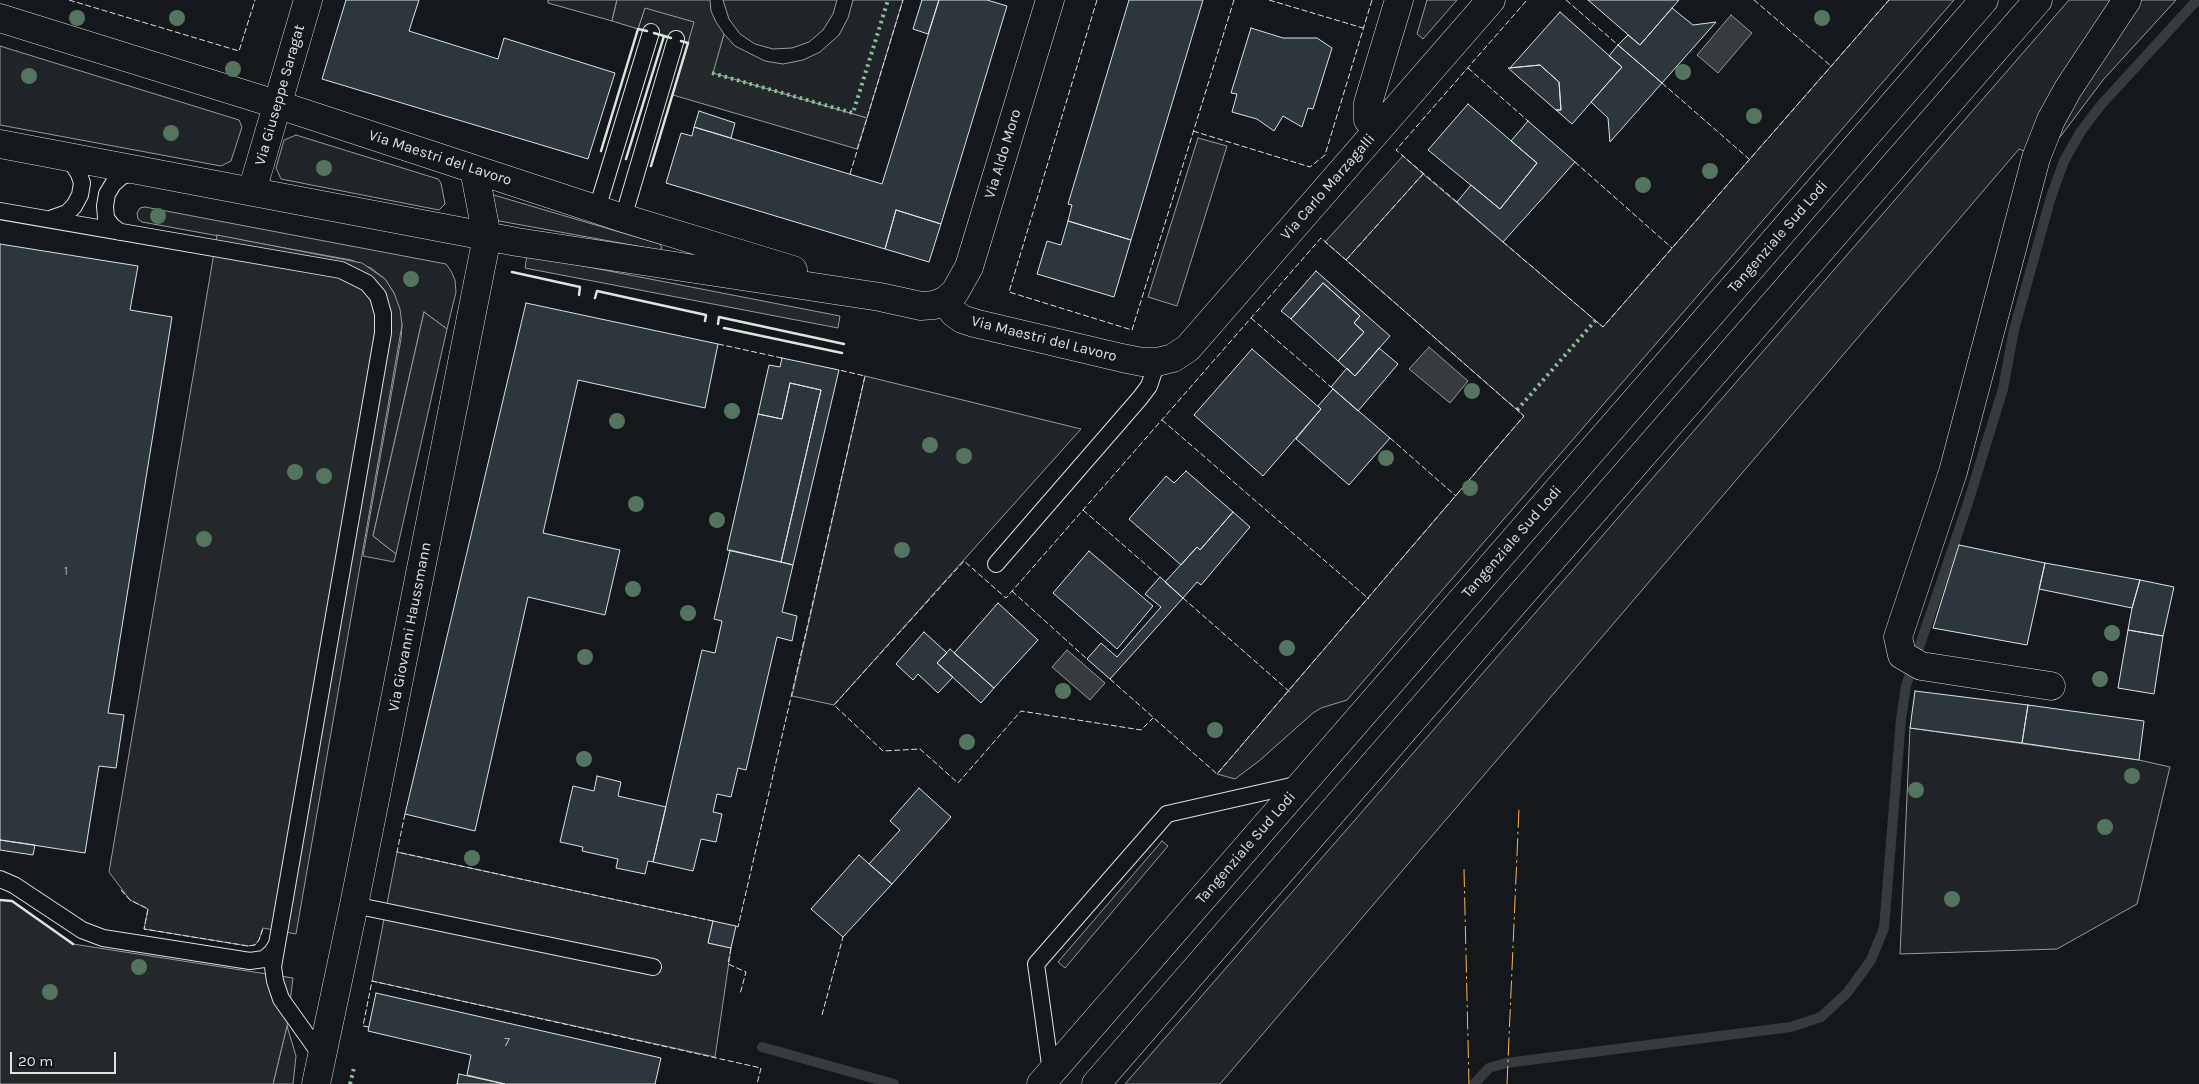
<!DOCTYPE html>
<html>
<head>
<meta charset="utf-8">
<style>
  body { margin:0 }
  #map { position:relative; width:2199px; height:1084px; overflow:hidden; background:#14181c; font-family:Karla,sans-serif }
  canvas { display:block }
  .scale { position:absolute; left:10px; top:1052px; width:106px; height:22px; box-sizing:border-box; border:2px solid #d8e6dc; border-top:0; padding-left:6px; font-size:15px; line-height:18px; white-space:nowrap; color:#d8e6dc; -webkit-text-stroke:4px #14181c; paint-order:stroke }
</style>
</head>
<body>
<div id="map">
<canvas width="2199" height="1084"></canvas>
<div class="scale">20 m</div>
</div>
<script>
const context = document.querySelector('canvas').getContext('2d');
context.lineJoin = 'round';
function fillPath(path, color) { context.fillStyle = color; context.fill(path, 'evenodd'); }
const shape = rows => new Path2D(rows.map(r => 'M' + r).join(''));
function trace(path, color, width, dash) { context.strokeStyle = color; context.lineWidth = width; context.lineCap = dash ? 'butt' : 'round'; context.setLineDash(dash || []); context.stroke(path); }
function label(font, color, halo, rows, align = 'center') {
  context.font = font + ' Karla,sans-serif'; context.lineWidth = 4; context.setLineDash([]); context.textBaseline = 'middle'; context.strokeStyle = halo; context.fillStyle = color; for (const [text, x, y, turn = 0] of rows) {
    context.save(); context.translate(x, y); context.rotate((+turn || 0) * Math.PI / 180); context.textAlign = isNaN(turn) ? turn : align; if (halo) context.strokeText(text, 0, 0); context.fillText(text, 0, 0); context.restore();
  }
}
const green = shape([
  [548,0,617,0,612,21,548,3,548,0],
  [723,0,837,0,833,14,823,30,809,42,792,48,773,49,755,44,740,34,729,19,723,0],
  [853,0,903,0,867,118,712,73,724,34,735,46,765,61,783,64,803,60,820,52,839,35,848,18,853,0],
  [1427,0,1457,0,1423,39,1417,34,1427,0],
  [1889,0,1954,0,1347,700,1321,708,1313,713,1259,761,1235,779,1217,774,1524,416,1346,260,1355,249,1423,174,1603,327,1889,0],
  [2069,0,2176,0,2103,80,2060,137,2029,153,2019,149,1220,1084,1125,1084,2069,0],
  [645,7,695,22,688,43,638,29,645,7],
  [0,46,239,120,242,127,231,161,221,166,0,125,0,46],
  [296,135,438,179,441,183,445,204,439,210,281,179,276,168,284,140,296,135],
  [487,193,660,244,662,248,659,250,494,220,487,193],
  [145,207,446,264,451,271,455,280,456,292,447,329,424,312,373,536,396,554,394,562,363,556,401,339,402,325,394,293,385,279,371,268,351,260,142,222,138,219,137,213,140,208,145,207],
  [865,376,1081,429,834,705,792,696,865,376],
  [1910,728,2139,760,2170,767,2137,904,2057,949,1900,954,1910,728],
  [1162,841,1168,846,1065,968,1058,962,1162,841],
  [287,1026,296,1056,293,1084,273,1084,287,1026]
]);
fillPath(green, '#202428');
trace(green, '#939e99', 1);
const parking = shape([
  [617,0,710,0,711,11,716,22,724,34,713,73,867,118,857,149,673,95,694,22,645,8,638,29,612,21,617,0],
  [1198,138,1227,146,1177,306,1148,297,1198,138],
  [1403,156,1423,174,1346,260,1325,242,1403,156],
  [217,235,362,263,385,279,394,293,400,309,402,325,296,934,263,928,259,940,255,945,248,946,144,929,148,909,130,900,109,872,217,235],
  [527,255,840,316,838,328,525,268,527,255],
  [424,312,447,329,396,554,373,536,424,312],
  [397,852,713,921,708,943,731,948,715,1057,372,981,397,852],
  [0,900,12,901,73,944,293,978,287,1026,273,1084,0,1084,0,900]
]);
fillPath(parking, '#24282b');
trace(parking, '#939e99', 1);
const water = shape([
  [1731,15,1752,33,1718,73,1697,55,1731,15],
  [1429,347,1468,381,1450,403,1409,369,1429,347],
  [1067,650,1105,683,1090,700,1052,667,1067,650]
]);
fillPath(water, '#363b3e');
trace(water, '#939e99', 1);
trace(shape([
  [762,1047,894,1084],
  [1474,1084,1489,1068,1506,1063,1791,1027,1821,1017,1847,993,1871,960,1884,928,1901,719,1906,686,1967,506,2003,389,2014,330,2051,197,2064,161,2081,131,2101,105,2197,0]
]), '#363b3e', 10);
const building = shape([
  [346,0,419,0,409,31,498,59,504,38,615,73,588,159,322,79,346,0],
  [922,0,939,0,928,34,913,29,922,0],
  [939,0,987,0,1007,6,941,224,896,210,885,249,666,183,681,133,692,136,694,127,882,184,939,0],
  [1129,0,1203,0,1131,240,1068,221,1072,205,1068,204,1129,0],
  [1588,0,1679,0,1640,45,1588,0],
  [1672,8,1693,25,1716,22,1662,83,1618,45,1628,35,1640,45,1672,8],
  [1560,12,1622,67,1572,124,1556,110,1561,110,1559,82,1540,65,1510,68,1560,12],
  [1251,28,1283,38,1317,38,1332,48,1313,109,1308,108,1302,127,1283,116,1274,131,1257,119,1232,112,1237,94,1231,93,1251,28],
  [1618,45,1662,83,1610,142,1608,118,1591,102,1622,67,1609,56,1618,45],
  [1540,65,1559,82,1561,110,1556,110,1508,68,1540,65],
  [1468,104,1537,163,1500,209,1428,150,1468,104],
  [699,111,735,123,731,138,694,127,699,111],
  [1528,121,1575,162,1503,242,1457,202,1471,185,1500,209,1537,163,1511,141,1528,121],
  [896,210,941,224,929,262,885,249,896,210],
  [1068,221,1131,240,1114,297,1037,274,1047,241,1061,245,1068,221],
  [0,244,138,266,130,310,172,317,108,713,124,715,116,768,99,766,85,853,0,840,0,244],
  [1316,271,1390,336,1355,376,1338,361,1364,332,1354,323,1360,316,1323,283,1291,319,1281,311,1316,271],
  [1323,283,1360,316,1354,323,1364,332,1338,361,1291,319,1323,283],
  [526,303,718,344,705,408,578,380,543,533,620,550,605,615,528,597,475,831,405,814,526,303],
  [1379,348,1398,364,1358,411,1331,387,1347,368,1355,376,1379,348],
  [1252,349,1321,409,1263,476,1194,415,1252,349],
  [782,358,839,370,793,565,781,562,821,390,790,383,782,419,758,414,769,365,780,367,782,358],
  [790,383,821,390,781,562,727,550,758,414,782,419,790,383],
  [1333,389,1390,438,1349,485,1296,439,1321,409,1318,406,1333,389],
  [1186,471,1233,512,1200,550,1197,547,1181,565,1129,519,1166,476,1174,483,1186,471],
  [1233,512,1250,527,1201,585,1197,582,1183,598,1165,582,1197,547,1200,550,1233,512],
  [1959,545,2045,563,2027,645,1933,628,1959,545],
  [730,550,793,565,782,612,797,616,792,641,777,637,746,770,738,768,731,797,717,794,713,812,722,814,716,842,701,839,693,871,653,862,702,650,715,653,722,621,714,619,730,550],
  [1089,551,1153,606,1117,649,1053,593,1089,551],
  [2045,563,2140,580,2132,608,2039,589,2045,563],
  [1160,577,1183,598,1110,679,1087,659,1101,643,1117,657,1161,607,1145,594,1160,577],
  [2140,580,2174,587,2163,636,2128,630,2132,608,2140,580],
  [998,603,1038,640,994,688,954,653,998,603],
  [2128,630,2163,636,2154,694,2118,688,2128,630],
  [924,632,947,653,937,663,953,677,938,693,918,674,913,680,896,664,924,632],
  [950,649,994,688,981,703,937,663,950,649],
  [1915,691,2028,705,2022,743,1910,728,1915,691],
  [2028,705,2144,721,2139,760,2022,743,2028,705],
  [597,776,621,782,618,796,666,807,653,862,648,861,645,874,616,868,618,859,582,851,583,847,560,842,573,786,594,791,597,776],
  [919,788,951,817,892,884,869,864,900,830,890,821,919,788],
  [0,840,35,845,33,855,0,850,0,840],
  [859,855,892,884,843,937,811,909,859,855],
  [713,921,736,926,731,948,708,943,713,921],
  [376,993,661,1058,655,1084,505,1084,467,1075,471,1055,368,1031,376,993],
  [459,1074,477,1078,505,1084,457,1084,459,1074]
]);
fillPath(building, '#2c363c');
trace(building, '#d8e6dc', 1);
const service = shape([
  [597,209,651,32],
  [0,211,341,270,367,283,378,296,383,314,383,333,273,967,275,981,281,999,323,1058],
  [623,218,676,39],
  [50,219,67,213,74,206,80,195,82,183,79,174,74,166,64,158],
  [120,232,112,226,106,218,105,206,107,194,113,184,122,176,136,172],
  [996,564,1140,398,1149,386,1157,362],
  [0,879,14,885,82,930,103,938,250,961,264,959,272,952,277,944],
  [354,905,653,967],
  [1051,1072,1036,964,1167,814,1300,784]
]);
const minor = shape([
  [0,18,276,104,623,218,793,270],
  [1377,130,1368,120,1368,103,1399,0],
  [0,144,517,242,880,297,921,306,934,305,945,301,955,292,969,267,1050,0],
  [252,191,308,0],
  [945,301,954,313,962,319,974,323,1122,358,1142,362,1157,362,1173,358,1188,348,1491,0],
  [2051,686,1921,666,1902,655,1898,637,1953,472,2036,158,2051,120,2068,89,2127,0],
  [316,1084,354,905,487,237,474,169]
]);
const trunk = shape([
  [1041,1084,1984,0],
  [1096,1084,2038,0]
]);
trace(service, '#d8e6dc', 18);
trace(minor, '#d8e6dc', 29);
trace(trunk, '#d8e6dc', 29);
trace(service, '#14181c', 16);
trace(minor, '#14181c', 28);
trace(trunk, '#14181c', 28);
trace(shape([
  [712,73,853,113,888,0],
  [1517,410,1595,321],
  [350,1084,354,1068]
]), '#8ac095', 4, [2.5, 4]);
trace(shape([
  [69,0,239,51,255,0],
  [1097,0,1009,292,1132,330,1234,0],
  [1269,0,1363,28],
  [1566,0,1618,45],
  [1754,0,1831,66],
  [1468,68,1528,121],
  [1662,83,1749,159],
  [1193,131,1310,167,1325,155,1372,0],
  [1575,162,1672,248],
  [850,174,903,0],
  [1457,202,1396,150,1527,0],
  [1503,242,1603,327,1889,0],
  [1346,260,1423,174],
  [1251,318,1331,387],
  [718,344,782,358],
  [1162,420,1369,599],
  [1390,438,1456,496],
  [1083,510,1160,577],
  [1012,591,1087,659],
  [1183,598,1290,692],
  [1110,679,1217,774,1524,416,1321,238,1006,598,964,561,834,705,883,751,920,749,958,783,1021,711,1141,730,1153,718],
  [405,814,397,852,713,921],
  [121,890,130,900,148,909,144,929,248,946,255,945,259,940,263,928],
  [736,926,738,927,865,376,839,370],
  [731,948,728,964,746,972,740,994],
  [822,1015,843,937],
  [369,1027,363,1026,372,981,761,1068,757,1084]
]), '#d8e6dc', 1, [6, 2.5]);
trace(shape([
  [654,33,671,38],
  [601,151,638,29,647,31],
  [626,159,664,36],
  [651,166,688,43,681,41],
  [512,272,580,287,579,295],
  [595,298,597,291,706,315,705,321],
  [718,324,719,317,844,344],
  [724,328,842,353],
  [0,900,12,901,73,944]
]), '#d8e6dc', 2.5);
trace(shape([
  [1464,869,1469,1084],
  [1507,1084,1519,809]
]), '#ffb74d', 1, [18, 4, 2.5, 4]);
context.fillStyle = '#55745f';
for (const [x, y] of [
  [77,18],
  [177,18],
  [1822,18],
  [233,69],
  [1683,72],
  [29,76],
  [1754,116],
  [171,133],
  [324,168],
  [1710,171],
  [1643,185],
  [158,216],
  [411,279],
  [1472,391],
  [732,411],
  [617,421],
  [930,445],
  [964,456],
  [1386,458],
  [295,472],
  [324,476],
  [1470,488],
  [636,504],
  [717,520],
  [204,539],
  [902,550],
  [633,589],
  [688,613],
  [2112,633],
  [1287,648],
  [585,657],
  [2100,679],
  [1063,691],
  [1215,730],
  [967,742],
  [584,759],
  [2132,776],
  [1916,790],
  [2105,827],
  [472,858],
  [1952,899],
  [139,967],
  [50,992]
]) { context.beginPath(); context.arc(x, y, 8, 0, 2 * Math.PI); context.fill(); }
label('12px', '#adbab4', null, [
  ["1",66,572],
  ["7",507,1043]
]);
label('15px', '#d8e6dc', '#14181c', [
  ["Via Giuseppe Saragat",280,95,-74],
  ["Via Aldo Moro",1003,154,-73],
  ["Via Maestri del Lavoro",440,158,18],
  ["Via Carlo Marzagalli",1328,187,-49],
  ["Tangenziale Sud Lodi",1778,237,-49],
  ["Via Maestri del Lavoro",1044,339,14],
  ["Tangenziale Sud Lodi",1512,542,-49],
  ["Via Giovanni Haussmann",410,627,-79],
  ["Tangenziale Sud Lodi",1246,848,-49]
]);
</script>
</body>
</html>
